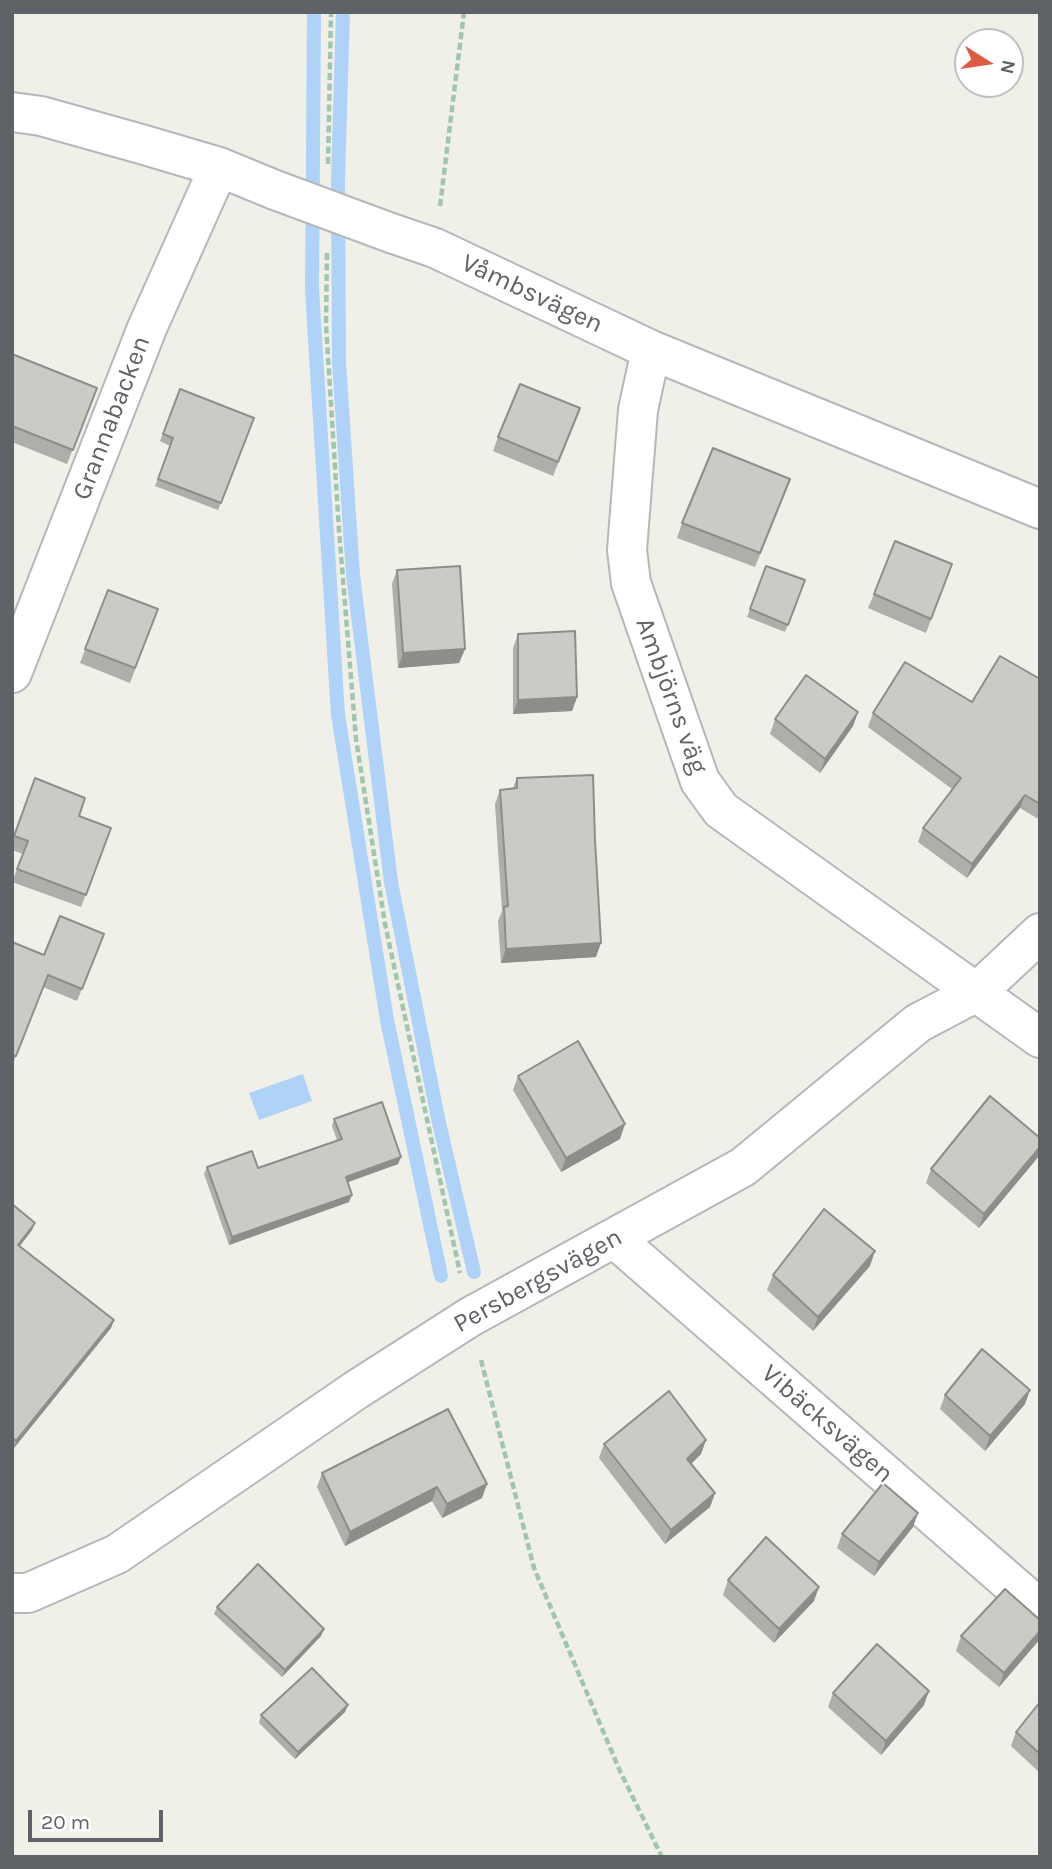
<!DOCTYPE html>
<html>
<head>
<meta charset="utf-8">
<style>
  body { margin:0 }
  #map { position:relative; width:1052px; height:1869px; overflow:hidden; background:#f0efe8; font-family:Karla,sans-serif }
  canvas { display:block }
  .frame { position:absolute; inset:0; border:14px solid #5f6267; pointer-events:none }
  .north { position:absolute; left:954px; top:28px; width:70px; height:70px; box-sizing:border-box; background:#fff; border:2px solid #bfc0c2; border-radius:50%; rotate:102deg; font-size:19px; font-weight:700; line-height:28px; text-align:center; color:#5f6267 }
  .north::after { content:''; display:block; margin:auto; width:24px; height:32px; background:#de5a40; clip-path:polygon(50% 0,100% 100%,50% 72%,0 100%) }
  .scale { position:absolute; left:28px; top:1810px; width:135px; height:32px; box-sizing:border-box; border:4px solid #5f6267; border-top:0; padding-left:9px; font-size:21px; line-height:24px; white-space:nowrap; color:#5f6267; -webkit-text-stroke:5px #fff; paint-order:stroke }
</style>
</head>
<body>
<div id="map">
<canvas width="1052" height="1869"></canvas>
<div class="frame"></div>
<div class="north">N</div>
<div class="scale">20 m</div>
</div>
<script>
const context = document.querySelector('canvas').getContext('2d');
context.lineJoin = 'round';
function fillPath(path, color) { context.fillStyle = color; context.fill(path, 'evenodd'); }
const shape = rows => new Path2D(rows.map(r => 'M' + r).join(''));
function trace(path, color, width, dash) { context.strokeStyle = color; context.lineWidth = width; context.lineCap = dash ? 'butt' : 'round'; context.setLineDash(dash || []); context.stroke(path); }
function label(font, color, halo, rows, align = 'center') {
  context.font = font + ' Karla,sans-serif'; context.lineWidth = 5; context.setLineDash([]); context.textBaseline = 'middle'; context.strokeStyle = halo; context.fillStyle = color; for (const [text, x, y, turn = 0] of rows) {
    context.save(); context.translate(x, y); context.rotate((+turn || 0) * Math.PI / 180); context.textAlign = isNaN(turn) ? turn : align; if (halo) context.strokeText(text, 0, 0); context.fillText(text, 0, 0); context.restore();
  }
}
fillPath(shape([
  [303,1074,312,1101,259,1120,249,1093]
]), '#afd2f9');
trace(shape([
  [314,12,312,289,338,715,387,1020,441,1276],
  [343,12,338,179,339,363,353,575,391,882,439,1123,474,1272]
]), '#afd2f9', 14);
const minor = shape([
  [12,112,41,116,141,144,219,167,275,190],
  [391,233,435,248,651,350,1040,509],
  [651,350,638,410,627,550,631,583,700,781,721,810,1040,1038],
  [12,673,147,328,219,167],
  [615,1239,1040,1609],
  [12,1593,28,1593,117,1554,356,1390,470,1317,743,1167,918,1023,977,992,1040,933]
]);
trace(minor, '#b5b7bb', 42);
trace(shape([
  [328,164,331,12],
  [440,206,464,12],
  [327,253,326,325,339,530,356,739,385,924,460,1273],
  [481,1360,534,1568,620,1771,662,1857]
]), '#a0c6ae', 4.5, [7, 3.5]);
trace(minor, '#fff', 38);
const minorBridge = shape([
  [275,190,391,233]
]);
trace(minorBridge, '#b5b7bb', 42, []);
trace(minorBridge, '#fff', 38);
fillPath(shape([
  [12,354,97,388,67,464,12,442],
  [180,389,254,418,218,510,155,486,170,446,160,441],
  [580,408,553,476,493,451,498,437],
  [785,493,755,567,677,538,682,523],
  [952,564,926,633,868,608,874,594],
  [766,566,805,580,785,632,747,617],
  [397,570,465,649,459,663,398,668,392,584],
  [108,590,158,609,130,683,80,663],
  [518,634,577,697,572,711,513,714,513,648],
  [1040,679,1040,820,1020,808,967,878,918,842,923,828,952,789,868,727,873,713,972,702],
  [858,712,853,726,820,773,770,734,775,719],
  [35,778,79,816,111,828,81,907,12,882,23,854,12,850,12,841],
  [517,778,596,957,501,963,498,921,502,911,495,804,500,790,513,788],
  [12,942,44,955,100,946,77,1001,43,987,12,1066],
  [518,1076,620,1139,561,1172,513,1090],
  [334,1119,398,1164,347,1182,349,1202,229,1245,204,1174,207,1167,258,1168,337,1140,332,1126],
  [1039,1156,979,1228,926,1183,931,1169],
  [12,1204,35,1223,32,1230,20,1246,114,1320,111,1328,14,1448,12,1447],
  [870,1266,813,1331,767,1290,773,1275],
  [945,1395,1025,1404,985,1451,940,1409],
  [706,1440,701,1454,691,1464,715,1493,710,1507,665,1544,599,1458,604,1444],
  [322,1473,487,1484,482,1498,442,1518,432,1501,345,1546,317,1487],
  [913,1527,874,1576,837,1548,842,1534],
  [728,1580,814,1601,774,1643,723,1595],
  [217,1607,321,1636,282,1677,214,1614],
  [961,1636,1040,1639,999,1687,956,1651],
  [833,1693,924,1705,881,1755,828,1707],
  [1040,1702,1040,1773,1011,1746,1016,1732],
  [348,1705,345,1712,295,1759,259,1723,261,1715]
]), '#afaea9');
fillPath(shape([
  [465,649,459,663,398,668,403,653],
  [577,697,572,711,513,714,518,700],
  [858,712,853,726,820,773,825,759],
  [1025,795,1020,808,967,878,972,864],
  [601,943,596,957,501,963,506,949],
  [625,1124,620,1139,561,1172,566,1158],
  [1040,1147,1039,1156,979,1228,984,1214],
  [401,1157,398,1164,343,1184,346,1177],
  [352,1195,349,1202,229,1245,232,1237],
  [35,1223,32,1230,15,1252,18,1245],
  [875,1251,870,1266,813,1331,818,1317],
  [114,1320,111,1328,14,1448,16,1441],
  [1030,1390,1025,1404,985,1451,990,1436],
  [706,1440,701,1454,682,1473,687,1459],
  [487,1484,482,1498,442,1518,447,1504],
  [437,1487,432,1501,345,1546,350,1532],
  [715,1493,710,1507,665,1544,671,1530],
  [918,1513,913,1527,874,1576,879,1562],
  [819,1587,814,1601,774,1643,779,1629],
  [324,1629,321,1636,282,1677,285,1670],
  [1040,1631,1040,1639,999,1687,1004,1673],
  [929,1691,924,1705,881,1755,886,1741],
  [348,1705,345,1712,295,1759,298,1752]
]), '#8f8d89');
const building = shape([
  [12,354,97,388,73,450,12,426,12,354],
  [520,384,580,408,558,462,498,437,520,384],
  [180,389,254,418,221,503,158,479,173,438,163,434,180,389],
  [713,448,790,479,760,553,682,523,713,448],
  [895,541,952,564,931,619,874,594,895,541],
  [460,566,465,649,403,653,397,570,460,566],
  [766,566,805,580,788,625,750,609,766,566],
  [108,590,158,609,135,668,85,649,108,590],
  [575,631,577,697,518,700,518,634,575,631],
  [1000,656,1040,679,1040,804,1025,795,972,864,923,828,961,778,873,713,905,662,972,702,1000,656],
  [806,675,858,712,825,759,775,719,806,675],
  [593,775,595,840,601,943,506,949,504,907,508,906,500,790,517,788,517,778,593,775],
  [35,778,85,798,79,816,111,828,86,895,17,869,28,841,14,836,35,778],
  [60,916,104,934,82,989,48,975,16,1056,12,1055,12,942,44,955,60,916],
  [578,1041,625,1124,566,1158,518,1076,578,1041],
  [990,1096,1040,1138,1040,1147,984,1214,931,1169,990,1096],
  [382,1102,401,1157,346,1177,352,1195,232,1237,207,1167,252,1151,258,1168,342,1139,334,1119,382,1102],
  [12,1204,35,1223,18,1245,114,1320,16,1441,12,1437,12,1204],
  [824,1209,875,1251,818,1317,773,1275,824,1209],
  [982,1349,1030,1390,990,1436,945,1395,982,1349],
  [669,1391,706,1440,687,1459,715,1493,671,1530,604,1444,669,1391],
  [448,1409,487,1484,447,1504,437,1487,350,1532,322,1473,448,1409],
  [883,1483,918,1513,879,1562,842,1534,883,1483],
  [766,1537,819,1587,779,1629,728,1580,766,1537],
  [258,1564,324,1629,285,1670,217,1607,258,1564],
  [1005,1589,1040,1620,1040,1631,1004,1673,961,1636,1005,1589],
  [877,1644,929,1691,886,1741,833,1693,877,1644],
  [312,1668,348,1705,298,1752,261,1715,312,1668],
  [1040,1702,1040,1754,1016,1732,1040,1702]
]);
fillPath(building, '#cccac4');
trace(building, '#8f8d89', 2);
label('26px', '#5f6267', '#fff', [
  ["Våmbsvägen",532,294,25],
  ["Grannabacken",112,418,-69],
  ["Ambjörns väg",671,696,70],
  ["Persbergsvägen",538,1281,-29],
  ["Vibäcksvägen",827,1424,41]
]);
</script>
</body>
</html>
